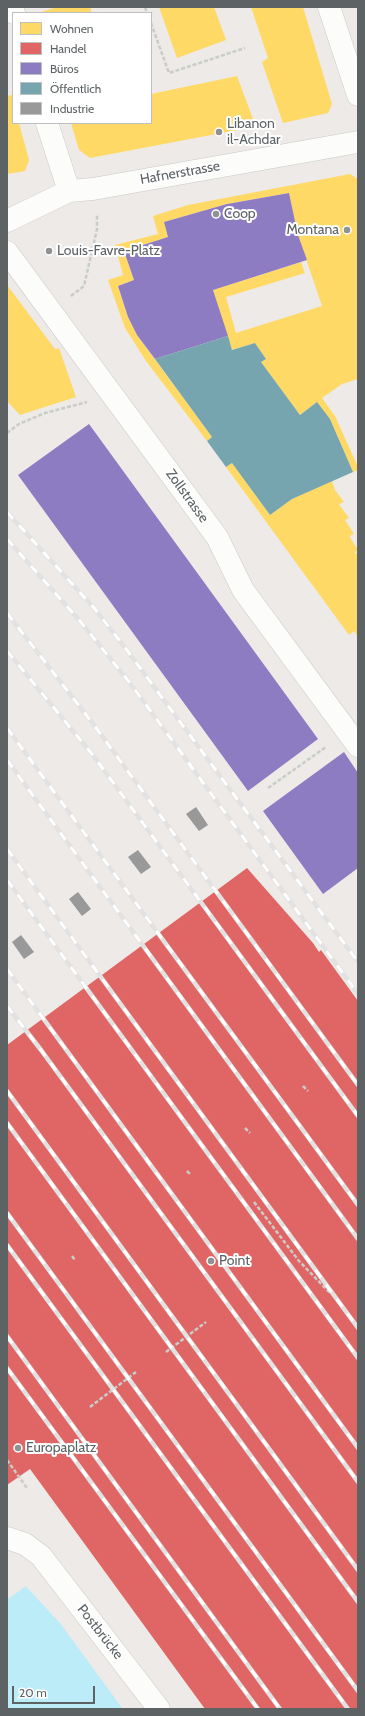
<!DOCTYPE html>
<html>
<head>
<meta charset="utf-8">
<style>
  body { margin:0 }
  #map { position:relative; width:365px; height:1716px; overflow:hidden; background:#edeae7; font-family:Cabin,sans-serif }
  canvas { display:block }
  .frame { position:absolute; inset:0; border:8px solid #5d6365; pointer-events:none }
  .legend { position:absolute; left:12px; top:12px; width:140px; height:112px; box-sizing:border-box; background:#fff; border:1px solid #bec1c1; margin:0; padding:5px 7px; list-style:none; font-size:12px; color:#5d6365 }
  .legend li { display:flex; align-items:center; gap:8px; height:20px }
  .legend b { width:20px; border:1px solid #bec1c1 }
  .scale { position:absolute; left:12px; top:1686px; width:83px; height:18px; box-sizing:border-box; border:2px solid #5d6365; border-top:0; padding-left:5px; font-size:12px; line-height:14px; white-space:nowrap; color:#5d6365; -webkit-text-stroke:3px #fff; paint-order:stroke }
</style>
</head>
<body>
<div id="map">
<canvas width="365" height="1716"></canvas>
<div class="frame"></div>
<ul class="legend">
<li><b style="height:11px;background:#ffd966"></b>Wohnen</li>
<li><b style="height:11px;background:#e06666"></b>Handel</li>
<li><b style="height:11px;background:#8e7cc3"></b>Büros</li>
<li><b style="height:11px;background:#76a5af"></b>Öffentlich</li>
<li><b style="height:11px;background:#999"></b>Industrie</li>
</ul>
<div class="scale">20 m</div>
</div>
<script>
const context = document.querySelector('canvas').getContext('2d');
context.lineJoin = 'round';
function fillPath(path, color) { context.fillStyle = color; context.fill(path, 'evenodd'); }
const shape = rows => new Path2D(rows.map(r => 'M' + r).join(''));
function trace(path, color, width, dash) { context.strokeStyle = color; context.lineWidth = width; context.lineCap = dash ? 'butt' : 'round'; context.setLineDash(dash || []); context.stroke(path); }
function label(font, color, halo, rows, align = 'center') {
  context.font = font + ' Cabin,sans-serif'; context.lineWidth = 4; context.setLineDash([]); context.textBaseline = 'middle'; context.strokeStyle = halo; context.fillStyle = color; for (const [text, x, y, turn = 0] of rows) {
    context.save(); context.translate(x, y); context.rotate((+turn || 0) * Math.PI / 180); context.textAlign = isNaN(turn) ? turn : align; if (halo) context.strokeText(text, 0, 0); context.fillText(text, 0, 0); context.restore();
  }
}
fillPath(shape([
  [26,1586,61,1624,123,1709,7,1709,7,1600]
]), '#bbecf8');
fillPath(shape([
  [28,1585,62,1622,125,1709,123,1709,61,1624,26,1586]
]), '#edeae7');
fillPath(shape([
  [57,7,90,7,92,13,38,13],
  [159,7,214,7,226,40,177,58],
  [251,7,303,7,332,104,328,113,283,123,262,62,268,58],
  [237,76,253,119,248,128,90,158,79,150,71,123,151,123,151,94],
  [12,95,13,123,19,123,29,160,25,171,7,174,7,96],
  [350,174,358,179,358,379,342,384,322,398,335,416,358,467,358,470,353,472,330,419,317,402,300,415,261,362,266,359,255,343,232,350,213,290,301,262,305,273,226,297,236,333,322,306,298,235,289,193,227,204,164,222,168,237,124,251,134,280,118,286,128,317,137,335,212,437,207,441,146,361,125,328,108,280,123,275,115,245,158,234,153,216,188,205],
  [7,285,55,349,59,348,76,397,20,415,7,401],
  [232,463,270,515,292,499,332,481,335,490,344,502,339,504,349,518,345,520,354,534,350,536,351,539,358,550,355,552,358,556,358,637,354,631,349,635,226,467]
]), '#ffd966');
fillPath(shape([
  [247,868,313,943,319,952,321,950,358,1001,358,1709,205,1709,30,1469,7,1485,7,1045]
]), '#e06666');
fillPath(shape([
  [289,193,298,235,307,260,213,290,228,336,155,359,137,335,128,317,118,286,134,280,124,251,168,237,164,222,227,204],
  [89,424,318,739,248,791,18,475],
  [344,752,358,773,358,868,323,894,263,811]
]), '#8e7cc3');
fillPath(shape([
  [228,336,232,350,255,343,266,359,261,362,300,415,317,402,330,419,353,472,292,499,270,515,232,463,226,467,207,441,212,437,155,359]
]), '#76a5af');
fillPath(shape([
  [196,807,208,825,199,831,186,814],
  [138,850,151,867,141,874,128,857],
  [78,892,91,909,82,916,69,899],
  [21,935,34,952,24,959,12,942]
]), '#999');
const minor = shape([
  [12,7,14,13],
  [329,7,358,95],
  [47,123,69,191],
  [7,221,69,191,93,189,358,142],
  [7,252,217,537,243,590,358,746],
  [7,1538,25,1544,41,1556,159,1709]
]);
trace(minor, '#c9c8c8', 23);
trace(shape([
  [145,7,147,13],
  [151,23,169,73,245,48],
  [71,296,84,286,97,229,97,215],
  [7,433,19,424,45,413,87,402],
  [268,788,326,747],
  [303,1086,308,1091],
  [245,1128,250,1133],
  [187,1171,191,1175],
  [254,1202,299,1261,330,1293],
  [72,1256,75,1260],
  [166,1352,206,1322],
  [90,1407,136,1372],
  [7,1460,27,1488]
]), '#c8cdc9', 2.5, [4, 2]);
trace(minor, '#fcfcfb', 22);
const rail = shape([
  [7,512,95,609,126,649,358,962],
  [7,539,80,621,130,683,358,994],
  [7,613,94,725,358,1085],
  [7,651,92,754,358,1116],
  [7,728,358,1205],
  [7,760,358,1239],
  [7,849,358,1328],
  [7,880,358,1358],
  [7,969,358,1448],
  [7,1006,41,1050,358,1482],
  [7,1091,358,1570],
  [7,1123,358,1602],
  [7,1213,358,1691],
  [7,1245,348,1709],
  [7,1336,280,1709],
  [7,1368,258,1709]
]);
trace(rail, '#e3e2e2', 4.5);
trace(rail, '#fff', 3, [9]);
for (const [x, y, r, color] of [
  [219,132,4,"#8f9292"],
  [216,214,4,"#8f9292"],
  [347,230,4,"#8f9292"],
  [49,251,4,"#8f9292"],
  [211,1261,4,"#8f9292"],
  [18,1448,4,"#8f9292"]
]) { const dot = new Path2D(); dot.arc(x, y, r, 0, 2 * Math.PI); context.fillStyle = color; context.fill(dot); trace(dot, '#fff', 1.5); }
label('14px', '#5d6365', '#fff', [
  ["Libanon",227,124],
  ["il-Achdar",227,140],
  ["Coop",224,214],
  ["Montana",339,230,"right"],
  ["Louis-Favre-Platz",57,251],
  ["Point",219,1261],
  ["Europaplatz",26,1448]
], 'left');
label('14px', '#5d6365', '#fff', [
  ["Hafnerstrasse",180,173,-10],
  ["Zollstrasse",187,496,54],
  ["Postbrücke",100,1632,52]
]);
</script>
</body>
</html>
